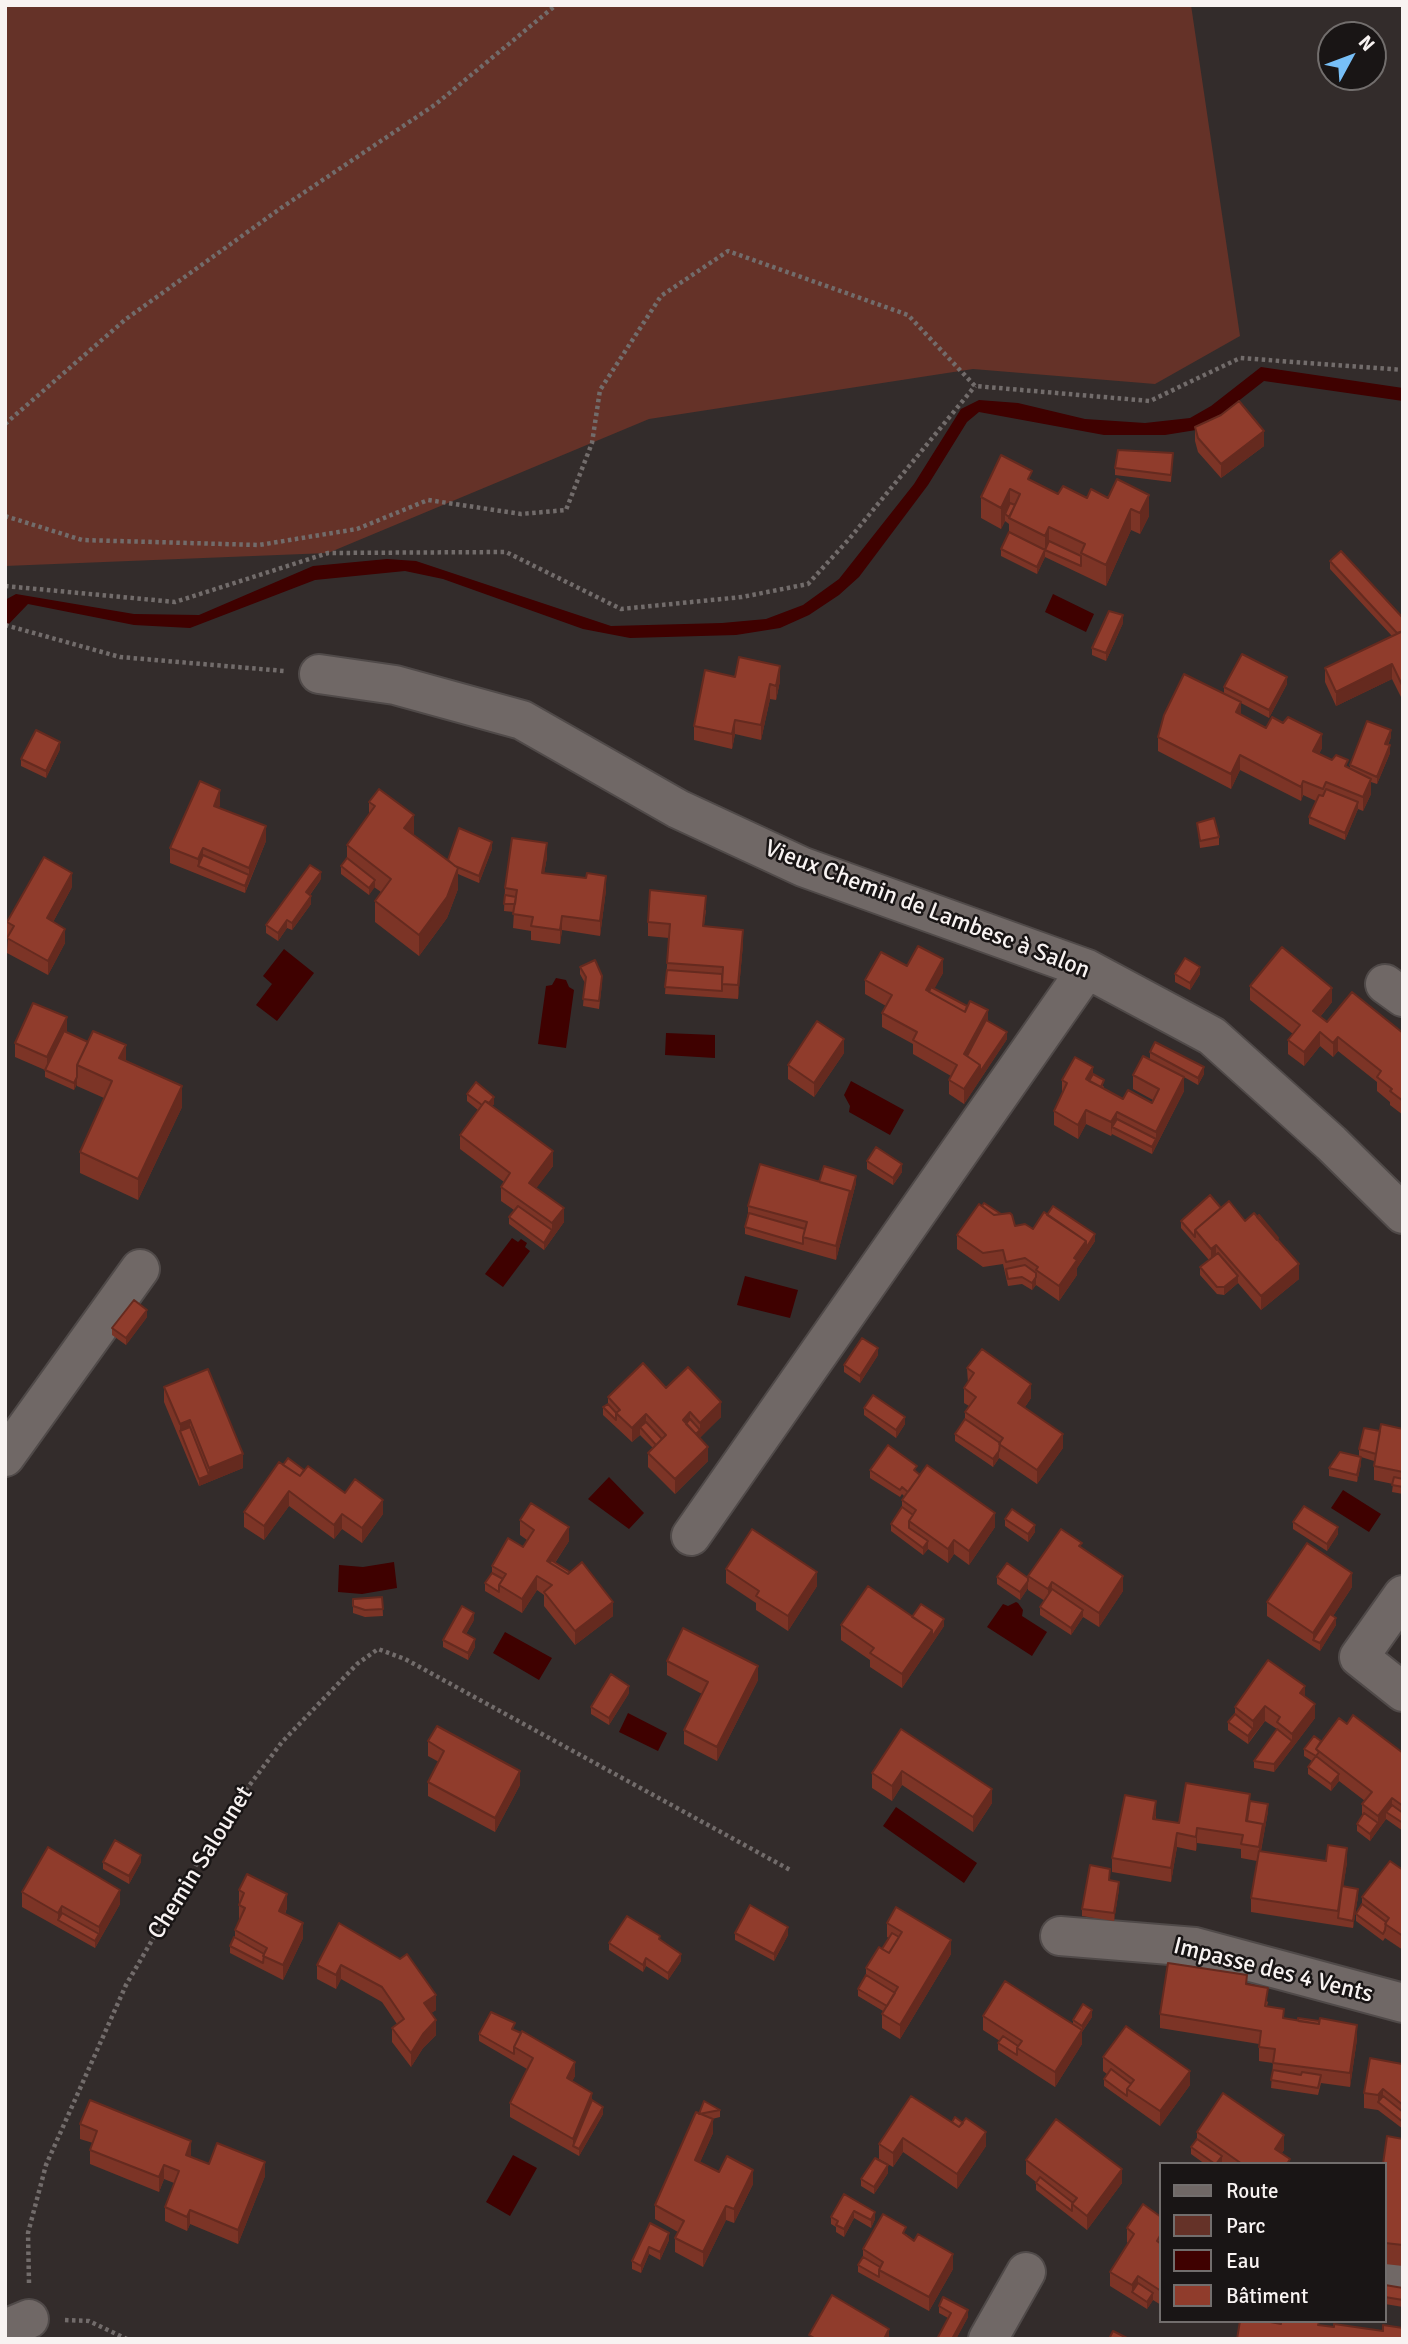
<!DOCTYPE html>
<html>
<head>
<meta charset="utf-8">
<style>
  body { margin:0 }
  #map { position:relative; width:1408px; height:2344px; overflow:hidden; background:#332c2b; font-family:Signika,sans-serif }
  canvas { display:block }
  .frame { position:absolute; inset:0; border:7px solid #f8f3f2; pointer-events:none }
  .legend { position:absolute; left:1159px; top:2162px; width:228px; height:161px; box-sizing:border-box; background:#191515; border:2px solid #726e6d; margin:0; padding:9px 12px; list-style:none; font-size:21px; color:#f8f3f2 }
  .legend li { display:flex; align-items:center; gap:14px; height:35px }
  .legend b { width:35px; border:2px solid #726e6d }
  .north { position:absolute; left:1317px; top:21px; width:70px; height:70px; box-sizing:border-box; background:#191515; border:2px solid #726e6d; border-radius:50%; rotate:49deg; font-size:19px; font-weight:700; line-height:28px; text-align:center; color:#f8f3f2 }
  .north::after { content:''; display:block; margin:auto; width:24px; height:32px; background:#77bff7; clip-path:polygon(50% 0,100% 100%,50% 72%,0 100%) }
</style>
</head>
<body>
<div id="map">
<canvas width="1408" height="2344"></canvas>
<div class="frame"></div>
<ul class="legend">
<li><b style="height:9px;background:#706866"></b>Route</li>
<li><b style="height:19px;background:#653228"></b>Parc</li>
<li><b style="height:19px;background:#3f0100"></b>Eau</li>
<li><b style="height:19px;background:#903c2c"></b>Bâtiment</li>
</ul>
<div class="north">N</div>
</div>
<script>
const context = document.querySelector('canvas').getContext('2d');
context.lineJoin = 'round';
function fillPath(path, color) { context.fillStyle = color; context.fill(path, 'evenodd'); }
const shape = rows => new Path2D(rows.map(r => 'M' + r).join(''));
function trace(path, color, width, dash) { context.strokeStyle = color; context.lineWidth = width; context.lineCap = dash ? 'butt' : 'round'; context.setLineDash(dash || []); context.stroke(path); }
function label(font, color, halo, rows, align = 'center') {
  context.font = font + ' Signika,sans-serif'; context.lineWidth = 5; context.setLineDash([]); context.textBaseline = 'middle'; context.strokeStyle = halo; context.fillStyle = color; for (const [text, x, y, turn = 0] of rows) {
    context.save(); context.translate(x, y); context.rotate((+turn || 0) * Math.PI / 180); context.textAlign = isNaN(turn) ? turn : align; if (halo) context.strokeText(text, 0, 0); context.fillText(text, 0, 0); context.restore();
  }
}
fillPath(shape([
  [5,5,1191,5,1240,336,1155,384,973,369,649,419,328,553,5,566]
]), '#653228');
fillPath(shape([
  [1261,367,1403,388,1403,401,1264,381,1218,417,1196,430,1165,435,1104,435,979,412,967,422,928,485,859,577,839,595,809,615,780,628,736,635,630,638,583,629,443,579,405,571,315,580,190,628,134,625,28,604,5,628,5,600,16,594,134,614,199,615,313,566,387,559,416,561,611,626,722,623,766,619,803,605,839,579,914,484,961,409,979,400,1018,403,1085,419,1145,423,1190,418,1211,406],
  [1053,594,1094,614,1086,632,1045,612],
  [284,949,314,973,277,1021,256,1005,272,984,263,976],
  [556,978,566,980,569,987,574,990,566,1048,538,1044,546,986,552,985],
  [666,1033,715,1035,715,1058,665,1055],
  [851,1081,904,1110,890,1135,849,1112,850,1106,844,1095],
  [512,1238,518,1242,521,1239,527,1243,525,1247,530,1251,503,1287,485,1274],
  [745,1276,798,1290,790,1318,737,1305],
  [609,1477,644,1513,629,1529,588,1499],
  [1343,1490,1381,1514,1369,1532,1331,1508],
  [394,1562,397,1588,362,1594,338,1592,339,1565,363,1567],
  [1016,1602,1018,1603,1023,1610,1022,1616,1047,1632,1032,1656,987,1627,1003,1604,1008,1606],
  [505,1632,552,1658,539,1680,493,1653],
  [628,1713,667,1733,658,1751,619,1732],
  [896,1807,977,1863,964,1883,883,1826],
  [513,2155,537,2168,510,2216,486,2202]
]), '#3f0100');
const minor = shape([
  [319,674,395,685,522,720,678,809,803,867,1087,969,1212,1036,1331,1143,1403,1214],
  [1385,984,1403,997],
  [5,1457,140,1269],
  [691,1536,1087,969],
  [1403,1595,1359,1657,1403,1692],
  [1060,1936,1195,1947,1403,2003],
  [1385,2272,1403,2276],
  [5,2329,29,2319],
  [988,2339,1026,2272]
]);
trace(minor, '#504a49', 42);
trace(shape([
  [5,424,126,319,281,208,436,104,556,5],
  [5,516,82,540,259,545,357,529,428,500,521,514,566,510,592,443,600,390,661,296,728,251,908,315,975,386,1150,401,1240,358,1403,370],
  [5,586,175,602,328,553,506,552,621,609,742,597,808,584,850,538,975,386],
  [5,625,120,657,284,671],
  [29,2283,28,2233,46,2165,126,1985,218,1827,282,1742,357,1664,378,1649,405,1659,792,1871],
  [65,2320,89,2321,127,2339]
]), '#726c6b', 4.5, [3.5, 3.5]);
trace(minor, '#706866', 38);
fillPath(shape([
  [1195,427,1264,446,1221,478,1198,452,1195,441],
  [1173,453,1171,482,1115,475,1115,468],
  [1032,481,1058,494,1087,498,1108,498,1149,516,1140,534,1131,530,1106,586,1045,557,1037,574,1001,556,1001,549,1009,532,1009,524,1005,521,1001,529,981,518,981,497],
  [1330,561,1403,618,1403,701,1392,679,1336,706,1325,682,1325,668,1392,636,1330,569],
  [1123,623,1106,661,1092,655,1092,648],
  [735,677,780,681,776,700,770,699,761,740,735,734,732,749,694,740,694,726],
  [1287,684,1269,718,1241,703,1241,715,1266,728,1322,748,1319,754,1350,769,1350,765,1391,737,1388,745,1390,753,1377,784,1371,782,1371,794,1363,811,1358,809,1345,840,1309,824,1309,817,1316,801,1303,795,1301,801,1240,770,1231,789,1158,751,1158,737,1224,694,1224,687],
  [60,749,46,778,21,766,21,759],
  [369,802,448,860,492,849,479,883,458,874,458,889,447,918,419,956,375,922,375,901,381,892,374,887,369,895,341,874,341,866,347,859,347,845,369,814],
  [220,804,219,808,266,841,245,893,170,863,170,848],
  [1197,823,1219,837,1219,845,1200,848],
  [547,857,544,873,606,890,600,936,562,930,560,944,531,940,531,931,513,928,514,912,504,911,505,888],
  [321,879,310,895,311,904,292,930,287,928,278,941,266,933,266,925],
  [72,887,53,922,65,943,48,975,7,953,8,937,7,936,7,922],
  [706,910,704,926,743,944,738,999,665,994,669,938,648,936,648,922],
  [907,966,943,973,934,988,988,1021,1007,1039,964,1104,949,1094,949,1080,951,1076,913,1054,913,1044,882,1027,882,1013,886,1006,865,994,865,980],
  [580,967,602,983,599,1009,583,1006,585,983,580,974],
  [1175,974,1200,974,1190,990,1175,982],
  [1250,986,1332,1002,1320,1017,1327,1022,1403,1033,1403,1115,1390,1105,1390,1102,1377,1091,1377,1082,1338,1051,1333,1057,1320,1046,1304,1066,1288,1054,1288,1040,1293,1034,1250,1000],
  [66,1032,126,1061,182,1107,138,1200,80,1173,80,1152,104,1098,77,1086,77,1084,74,1090,45,1077,45,1070,15,1057,15,1043,67,1032],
  [1150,1052,1204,1074,1198,1085,1184,1077,1184,1091,1152,1154,1112,1134,1111,1136,1086,1124,1078,1139,1054,1125,1054,1111,1062,1094,1062,1080,1093,1074,1104,1087,1104,1089,1123,1099,1152,1103,1153,1100,1133,1089,1133,1075,1150,1059],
  [844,1053,814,1097,788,1079,788,1065],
  [467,1094,494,1104,492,1106,553,1166,536,1188,564,1222,544,1250,509,1224,509,1217,514,1210,501,1201,501,1187,504,1182,460,1149,460,1135,478,1110,467,1101],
  [867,1161,902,1172,893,1185,867,1169],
  [819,1182,856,1183,836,1260,745,1234,745,1227,748,1213,748,1206],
  [1221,1208,1245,1221,1278,1241,1299,1279,1261,1310,1238,1283,1224,1295,1217,1294,1200,1275,1200,1267,1209,1260,1181,1228,1181,1221],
  [1015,1226,1095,1241,1077,1268,1077,1275,1059,1301,1036,1285,1032,1290,1022,1284,1008,1286,1003,1264,983,1267,957,1249,957,1235],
  [147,1317,126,1345,112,1335,112,1328],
  [878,1355,860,1383,844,1372,844,1365],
  [967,1368,1031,1398,1025,1407,1063,1448,1037,1484,999,1458,993,1467,955,1441,955,1434,965,1419,965,1412,969,1406,964,1403,964,1388,968,1383],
  [164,1387,243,1468,199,1486,164,1402],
  [666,1388,721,1417,699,1438,708,1461,675,1494,648,1467,648,1453,653,1448,640,1435,632,1442,603,1415,603,1407,608,1404,608,1397],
  [864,1408,905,1424,896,1438,864,1415],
  [1403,1429,1403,1494,1392,1492,1393,1484,1374,1480,1374,1461,1361,1457,1361,1464,1357,1482,1329,1476,1329,1468,1359,1456,1359,1449,1380,1431],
  [283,1465,304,1470,383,1514,362,1543,342,1529,334,1539,289,1506,264,1540,244,1527,244,1512],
  [870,1470,995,1527,969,1565,954,1554,948,1563,928,1549,923,1555,891,1531,891,1524,902,1507,902,1500,905,1497,902,1494,900,1497,870,1478],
  [1005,1519,1035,1532,1028,1542,1005,1526],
  [520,1520,569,1541,555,1563,613,1616,575,1645,544,1606,544,1595,537,1590,522,1613,485,1591,485,1583,492,1573,492,1566,523,1547,527,1540,520,1535],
  [1293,1522,1338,1534,1327,1551,1293,1529],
  [1082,1548,1123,1591,1099,1627,1083,1617,1071,1635,1040,1615,1040,1607,1045,1601,1028,1590,1028,1588,1020,1600,997,1584,997,1577,1028,1578,1028,1576],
  [726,1569,817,1586,788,1631,756,1610,756,1603,726,1583],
  [1352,1587,1333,1616,1336,1625,1320,1651,1267,1616,1267,1602],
  [382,1597,383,1616,365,1617,353,1613,353,1599],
  [912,1617,944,1626,902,1688,870,1667,870,1660,841,1640,841,1625],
  [474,1620,466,1634,475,1647,468,1660,443,1647,443,1640],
  [667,1661,758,1680,717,1761,684,1744,684,1730,702,1694,667,1675],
  [629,1693,609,1725,591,1714,591,1707],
  [1305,1697,1315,1718,1274,1772,1254,1768,1254,1761,1277,1729,1265,1721,1248,1744,1228,1730,1228,1722,1235,1714,1235,1707],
  [1347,1724,1403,1753,1403,1831,1386,1819,1370,1841,1357,1831,1357,1824,1362,1816,1362,1804,1365,1801,1339,1781,1331,1791,1308,1774,1308,1767,1312,1761,1304,1756,1304,1749,1321,1741],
  [901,1729,992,1803,973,1832,902,1785,892,1801,872,1788,872,1773],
  [428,1741,520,1785,495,1832,428,1796,428,1782,439,1762,428,1756],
  [1250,1801,1268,1811,1261,1851,1326,1861,1347,1862,1343,1887,1358,1896,1353,1928,1251,1912,1251,1898,1257,1861,1241,1858,1241,1849,1197,1843,1196,1851,1177,1847,1171,1882,1112,1872,1112,1858,1156,1815,1156,1819,1179,1823],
  [103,1862,141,1862,129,1884,103,1869],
  [1403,1870,1403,1950,1385,1938,1383,1941,1356,1921,1356,1914,1362,1904,1362,1897],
  [1110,1880,1119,1889,1114,1921,1082,1916,1082,1909],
  [239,1890,287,1908,285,1914,303,1938,283,1980,230,1953,230,1946,235,1937,235,1930,240,1920,239,1919],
  [22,1892,120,1904,95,1948,22,1907],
  [339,1923,436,2010,431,2013,436,2035,423,2048,411,2067,392,2042,392,2028,397,2024,382,2002,341,1979,336,1989,317,1979,317,1965],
  [887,1923,951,1954,900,2039,882,2028,882,2014,883,2011,858,1996,858,1989,866,1975,866,1968,882,1949,889,1938,887,1937],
  [735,1933,788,1935,774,1961,735,1940],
  [660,1940,681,1961,668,1980,646,1966,643,1972,609,1950,609,1943],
  [1247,1985,1268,2002,1267,2006,1284,2019,1357,2039,1350,2087,1321,2083,1318,2095,1271,2088,1273,2063,1259,2061,1259,2044,1160,2028,1160,2014],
  [983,2016,1073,2024,1073,2020,1092,2017,1082,2032,1082,2044,1055,2087,998,2050,998,2043,1000,2041,983,2030],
  [515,2030,575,2076,572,2081,592,2100,603,2114,579,2156,510,2117,510,2103,527,2069,479,2041,479,2034],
  [1103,2057,1190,2085,1160,2126,1104,2086,1104,2079,1107,2074,1103,2071],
  [1403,2063,1403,2129,1378,2110,1364,2108,1364,2093],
  [911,2096,986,2146,957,2189,903,2152,893,2167,879,2159,879,2144],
  [720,2110,720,2117,712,2119,713,2133,700,2162,719,2172,753,2184,734,2223,726,2220,703,2267,675,2252,675,2238,678,2232,655,2219,655,2205,699,2113],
  [80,2124,191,2155,190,2157,209,2164,265,2176,238,2244,190,2224,187,2231,165,2221,165,2207,174,2183,164,2179,159,2192,90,2164,90,2150,93,2143,80,2139],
  [1197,2132,1284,2150,1281,2154,1290,2164,1205,2164,1191,2154,1191,2147,1197,2139],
  [1403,2139,1403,2266,1385,2264,1385,2164],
  [1026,2160,1122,2183,1087,2230,1036,2190,1036,2182,1026,2174],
  [888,2173,874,2194,861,2186,861,2179],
  [844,2194,875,2219,871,2228,854,2218,844,2237,836,2232,836,2227,831,2224,831,2217],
  [1161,2217,1161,2305,1153,2300,1147,2309,1110,2286,1110,2272,1128,2243,1127,2242,1127,2228],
  [650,2223,669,2240,660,2260,649,2254,641,2273,632,2269,632,2261],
  [906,2234,953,2269,929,2311,858,2272,858,2265,863,2257,863,2249],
  [1385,2285,1403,2288,1403,2307,1385,2304],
  [939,2306,968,2317,956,2339,937,2339,948,2318,939,2313]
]), '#7c3426');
fillPath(shape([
  [1264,431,1264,446,1221,478,1221,464],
  [1010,489,1010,510,1005,514,1005,521,1001,529,1001,508],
  [1149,495,1149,516,1140,534,1140,513],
  [1131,509,1131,530,1106,586,1106,565],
  [1049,527,1049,548,1045,550,1045,557,1037,574,1037,567,1045,550,1045,536],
  [1123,615,1123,623,1106,661,1106,653],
  [1392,664,1392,679,1336,706,1336,692],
  [780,666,780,681,776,700,776,686],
  [1287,677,1287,684,1269,718,1269,710],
  [770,684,770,699,761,740,761,725],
  [1241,702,1241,716,1236,712],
  [735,720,735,734,732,749,732,734],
  [1391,730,1391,737,1385,751,1385,744],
  [1322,734,1322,748,1313,765,1313,751],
  [60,742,60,749,46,778,46,771],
  [1390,745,1390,753,1377,784,1377,777],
  [1240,755,1240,770,1231,789,1231,774],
  [1371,779,1371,794,1363,811,1363,797],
  [1303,781,1303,795,1301,801,1301,787],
  [220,790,220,804,214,820,214,806],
  [1358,802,1358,809,1345,840,1345,833],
  [414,815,414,835,404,828],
  [266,826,266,841,249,882,249,868],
  [492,842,492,849,479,883,479,876],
  [547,843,547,857,543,880,542,873],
  [203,848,203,863,198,866,198,874,198,859],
  [458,868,458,889,447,918,419,956,419,935],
  [321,872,321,879,306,900,306,892],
  [72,873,72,887,47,933,47,918],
  [249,875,249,882,245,893,245,886],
  [606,876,606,890,600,936,600,921],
  [375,880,375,887,369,895,369,888],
  [311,896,311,904,292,930,292,923],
  [562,916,562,930,560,944,560,930],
  [287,920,287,928,278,941,278,933],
  [65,929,65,943,48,975,48,961],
  [743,930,743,944,738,999,738,985],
  [943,959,943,973,929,999,926,990],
  [1200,967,1200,974,1190,990,1190,983],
  [1332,988,1332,1002,1313,1025,1313,1011],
  [988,1010,988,1024,967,1063,964,1054],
  [67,1017,67,1032,47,1071,47,1057],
  [1007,1032,1007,1039,964,1104,964,1089,980,1065],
  [1320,1032,1320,1046,1304,1066,1304,1052],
  [1338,1037,1338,1051,1333,1057,1333,1043],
  [844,1039,844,1053,814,1097,814,1083],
  [126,1045,126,1066,119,1058],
  [1093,1067,1093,1081,1089,1088,1086,1079],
  [1204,1067,1204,1074,1198,1085,1198,1078],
  [77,1077,77,1084,74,1090,74,1083],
  [1184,1077,1184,1091,1152,1154,1152,1147,1156,1139,1156,1132],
  [182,1086,182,1107,138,1200,138,1179],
  [494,1097,494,1104,485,1115,485,1108],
  [1086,1110,1086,1124,1078,1139,1078,1125],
  [1117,1112,1117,1126,1112,1127,1111,1136,1111,1122],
  [553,1151,553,1166,529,1198,529,1183],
  [902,1164,902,1172,893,1185,893,1178],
  [856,1176,856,1183,836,1260,836,1246,850,1191],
  [564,1208,564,1222,544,1250,544,1243,552,1230,552,1223],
  [1095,1234,1095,1241,1077,1268,1077,1275,1059,1301,1059,1286,1074,1258,1086,1241],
  [1216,1245,1216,1259,1211,1263,1211,1249],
  [1299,1264,1299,1279,1261,1310,1261,1296],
  [1238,1276,1238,1283,1224,1295,1224,1287],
  [1036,1277,1036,1285,1032,1290,1032,1283],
  [147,1310,147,1317,126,1345,126,1338],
  [878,1348,878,1355,860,1383,860,1376],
  [1031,1384,1031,1398,1018,1417,1018,1403],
  [721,1402,721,1417,692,1446,692,1438,700,1430,700,1423],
  [690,1412,690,1427,686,1431,683,1420],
  [646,1414,646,1429,640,1427,640,1435,632,1442,632,1428],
  [905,1417,905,1424,896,1438,896,1430],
  [190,1420,190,1434,180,1431,180,1424],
  [1063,1434,1063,1448,1037,1484,1037,1470],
  [708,1447,708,1461,675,1494,675,1479],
  [999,1451,999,1458,993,1467,993,1459],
  [243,1454,243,1468,199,1486,199,1479,209,1475,209,1468],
  [1361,1457,1361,1464,1357,1482,1357,1475],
  [289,1491,289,1506,264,1540,264,1526],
  [383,1500,383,1514,362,1543,362,1528],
  [995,1513,995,1527,969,1565,969,1551],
  [342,1514,342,1529,334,1539,334,1525],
  [1035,1525,1035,1532,1028,1542,1028,1534],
  [569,1527,569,1541,550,1570,547,1561],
  [1338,1527,1338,1534,1327,1551,1327,1544],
  [954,1540,954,1554,948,1563,948,1549],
  [928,1541,928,1549,923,1555,923,1548],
  [817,1572,817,1586,788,1631,788,1616],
  [1352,1573,1352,1587,1316,1642,1313,1640,1313,1647,1313,1633],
  [537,1576,537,1590,522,1613,522,1599],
  [1123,1576,1123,1591,1099,1627,1099,1613],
  [1028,1581,1028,1588,1020,1600,1020,1592],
  [1052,1582,1052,1596,1048,1603,1048,1589],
  [613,1602,613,1616,575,1645,575,1631],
  [1083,1610,1083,1617,1071,1635,1071,1628],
  [474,1613,474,1620,463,1639,463,1632],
  [1336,1618,1336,1625,1320,1651,1320,1643],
  [944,1619,944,1626,902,1688,902,1674,932,1630],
  [475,1639,475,1647,468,1660,468,1653],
  [758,1666,758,1680,717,1761,717,1747],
  [629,1686,629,1693,609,1725,609,1718],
  [1305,1686,1305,1701,1300,1693],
  [1315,1704,1315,1718,1274,1772,1274,1764,1292,1741,1292,1734],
  [1265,1706,1265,1721,1253,1736,1253,1721],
  [1253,1729,1253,1736,1248,1744,1248,1736],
  [520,1771,520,1785,495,1832,495,1818],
  [902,1771,902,1785,892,1801,892,1786],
  [1339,1774,1339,1781,1331,1791,1331,1784],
  [992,1789,992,1803,973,1832,973,1817],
  [1392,1798,1392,1812,1386,1812,1386,1819,1370,1841,1370,1834,1378,1823,1378,1816],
  [1156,1801,1156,1815,1153,1833,1153,1819],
  [1268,1804,1268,1811,1259,1861,1259,1847],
  [1197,1828,1197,1843,1196,1851,1196,1837],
  [1177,1833,1177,1847,1171,1882,1171,1868],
  [1347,1848,1347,1862,1339,1918,1338,1918,1338,1911],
  [141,1855,141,1862,129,1884,129,1876],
  [1119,1882,1119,1889,1114,1921,1114,1913],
  [1358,1889,1358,1896,1353,1928,1353,1921],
  [120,1890,120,1904,95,1948,95,1941,99,1934,99,1927],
  [287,1894,287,1908,279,1925,279,1911],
  [62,1906,62,1921,58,1920,58,1913],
  [303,1923,303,1938,283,1980,283,1965],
  [788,1927,788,1935,774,1961,774,1954],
  [951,1940,951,1954,900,2039,900,2025],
  [681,1954,681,1961,668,1980,668,1973],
  [646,1958,646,1966,643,1972,643,1965],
  [341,1965,341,1979,336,1989,336,1975],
  [436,1995,436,2010,424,2018,424,2003],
  [1092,2010,1092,2017,1082,2032,1082,2044,1055,2087,1055,2072,1082,2031,1082,2026],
  [436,2020,436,2035,423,2048,411,2067,411,2053,423,2034],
  [1357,2025,1357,2039,1350,2087,1350,2073],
  [575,2062,575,2076,567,2092,567,2078],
  [1190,2071,1190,2085,1160,2126,1160,2111],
  [1383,2089,1383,2103,1378,2102,1378,2095],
  [592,2093,592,2107,573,2146,573,2139],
  [603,2107,603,2114,579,2156,579,2149],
  [713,2119,713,2133,695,2174,695,2160],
  [986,2132,986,2146,957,2189,957,2174],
  [1284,2135,1284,2150,1275,2163,1275,2149],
  [903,2138,903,2152,893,2167,893,2153],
  [191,2141,191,2155,186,2169,186,2155],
  [1222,2156,1222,2164,1216,2164],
  [265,2162,265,2176,238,2244,238,2230],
  [164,2165,164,2179,159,2192,159,2177],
  [888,2165,888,2173,874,2194,874,2187],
  [1122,2169,1122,2183,1087,2230,1087,2216],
  [753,2170,753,2184,734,2223,734,2209],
  [726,2206,726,2220,703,2267,703,2252],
  [190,2210,190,2224,187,2231,187,2217],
  [854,2211,854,2218,844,2237,844,2229],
  [875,2212,875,2219,871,2228,871,2220],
  [669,2233,669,2240,660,2260,660,2252],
  [649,2247,649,2254,641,2273,641,2266],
  [953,2254,953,2269,929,2311,929,2297],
  [1138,2276,1138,2290,1132,2292,1132,2285],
  [1153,2293,1153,2300,1147,2309,1147,2302],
  [968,2310,968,2317,956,2339,952,2339],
  [889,2329,889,2339,884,2339]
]), '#652a1f');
const building = shape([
  [1239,401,1264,431,1221,464,1198,438,1195,427,1221,415,1239,401],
  [1118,450,1173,453,1171,475,1115,468,1118,450],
  [1001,455,1032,471,1028,479,1058,494,1063,486,1087,498,1091,489,1108,498,1117,479,1149,495,1140,513,1131,509,1106,565,1081,553,1085,544,1049,527,1045,536,1009,518,1020,494,1010,489,1001,508,981,497,1001,455],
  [1010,503,1015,505,1009,517,1005,514,1010,503],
  [1009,532,1045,550,1037,567,1001,549,1009,532],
  [1049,541,1081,556,1081,566,1045,550,1049,541],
  [1341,551,1403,618,1403,631,1397,633,1330,561,1341,551],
  [1109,611,1123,615,1106,653,1092,648,1109,611],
  [1403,631,1403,687,1392,664,1336,692,1325,668,1403,631],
  [1242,654,1287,677,1269,710,1224,687,1242,654],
  [739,657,780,666,776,686,770,684,761,725,735,720,732,734,694,726,705,670,735,677,739,657],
  [1184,674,1241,702,1236,712,1266,728,1272,717,1283,723,1288,717,1322,734,1313,751,1332,760,1336,755,1348,760,1345,766,1371,779,1363,797,1326,782,1323,789,1303,781,1301,787,1240,755,1231,774,1158,737,1164,715,1184,674],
  [1367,721,1391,730,1385,744,1390,745,1377,777,1350,765,1367,721],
  [36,730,60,742,46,771,21,759,36,730],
  [200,781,220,790,214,806,266,826,249,868,203,848,198,859,170,848,200,781],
  [379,789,414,815,404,828,458,868,447,897,419,935,375,901,391,879,347,845,375,806,369,802,379,789],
  [1326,789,1358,802,1345,833,1309,817,1319,795,1323,796,1326,789],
  [1214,818,1219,837,1200,841,1197,823,1214,818],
  [459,828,492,842,479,876,455,866,448,860,459,828],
  [512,838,547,843,542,873,586,878,587,873,606,876,600,921,562,916,560,930,531,926,533,917,513,914,517,890,505,888,512,838],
  [203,855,249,875,245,886,198,866,203,855],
  [44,857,72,873,47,918,65,929,48,961,7,938,14,926,7,922,44,857],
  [347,858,375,880,369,888,341,866,347,858],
  [310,865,321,872,306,892,311,896,292,923,287,920,278,933,266,925,310,865],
  [650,890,706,896,703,926,743,930,738,985,722,984,723,967,667,963,670,924,648,922,650,890],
  [505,895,516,897,515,904,504,904,505,895],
  [918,946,943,959,926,990,965,1012,970,1001,988,1010,964,1054,980,1065,964,1089,949,1080,957,1065,913,1040,917,1032,882,1013,892,995,865,980,881,952,907,966,918,946],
  [1282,947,1332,988,1313,1011,1327,1022,1352,992,1403,1033,1403,1101,1390,1091,1392,1089,1377,1077,1381,1071,1338,1037,1333,1043,1320,1032,1304,1052,1288,1040,1300,1025,1250,986,1282,947],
  [1185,958,1200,967,1190,983,1175,974,1185,958],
  [595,960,602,976,599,1001,583,999,586,977,580,967,595,960],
  [667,970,722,974,722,991,665,987,667,970],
  [931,987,967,1006,965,1012,929,992,931,987],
  [33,1003,67,1017,47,1057,15,1043,33,1003],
  [986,1020,1007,1032,980,1072,980,1065,967,1056,986,1020],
  [817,1021,844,1039,814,1083,788,1065,817,1021],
  [64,1031,88,1042,77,1065,77,1077,74,1083,45,1070,64,1031],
  [93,1031,126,1045,119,1058,182,1086,138,1179,80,1152,112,1081,77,1065,93,1031],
  [1155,1042,1204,1067,1198,1078,1150,1052,1155,1042],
  [1143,1056,1184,1077,1156,1132,1117,1112,1111,1122,1086,1110,1078,1125,1054,1111,1067,1083,1062,1080,1075,1057,1093,1067,1086,1079,1123,1099,1128,1090,1152,1103,1159,1089,1133,1075,1143,1056],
  [1093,1074,1104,1080,1101,1087,1089,1081,1093,1074],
  [476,1082,494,1097,489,1103,485,1101,482,1105,467,1094,476,1082],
  [485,1101,553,1151,529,1183,564,1208,552,1223,501,1187,510,1173,460,1135,485,1101],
  [1117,1119,1156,1139,1152,1147,1112,1127,1117,1119],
  [876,1147,902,1164,893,1178,867,1161,876,1147],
  [760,1164,850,1191,836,1246,803,1237,807,1222,748,1206,760,1164],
  [824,1166,856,1176,850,1198,850,1191,819,1182,824,1166],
  [1210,1195,1221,1208,1195,1230,1195,1237,1181,1221,1210,1195],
  [1229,1201,1245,1221,1254,1213,1299,1264,1261,1296,1216,1245,1211,1249,1195,1230,1229,1201],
  [984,1203,1001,1214,994,1215,982,1206,984,1203],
  [979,1204,994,1215,1010,1213,1012,1215,1015,1226,1025,1224,1033,1229,1044,1212,1086,1241,1074,1258,1077,1260,1059,1286,1036,1270,1038,1267,1025,1258,1006,1262,1003,1250,983,1253,957,1235,979,1204],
  [518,1206,552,1230,544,1243,509,1217,518,1206],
  [1053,1206,1095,1234,1086,1248,1086,1241,1047,1215,1053,1206],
  [749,1213,805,1229,803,1237,803,1244,745,1227,749,1213],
  [1259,1215,1278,1238,1277,1240,1257,1217,1259,1215],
  [1218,1253,1238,1276,1224,1287,1217,1287,1200,1267,1218,1253],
  [1025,1265,1036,1273,1036,1277,1032,1283,1022,1277,1008,1279,1006,1269,1025,1265],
  [134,1300,147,1310,126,1338,112,1328,134,1300],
  [862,1338,878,1348,860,1376,844,1365,862,1338],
  [982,1349,1031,1384,1018,1403,1063,1434,1037,1470,999,1444,1003,1438,965,1412,976,1397,964,1388,974,1373,967,1368,982,1349],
  [643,1363,666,1388,688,1367,721,1402,700,1423,690,1412,683,1420,708,1447,675,1479,648,1453,666,1435,646,1414,632,1428,616,1413,620,1410,608,1397,643,1363],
  [208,1369,243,1454,209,1468,190,1420,180,1424,164,1387,208,1369],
  [873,1395,905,1417,896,1430,864,1408,873,1395],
  [608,1404,619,1416,616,1413,616,1420,603,1407,608,1404],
  [690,1419,700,1430,696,1434,686,1424,690,1419],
  [965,1419,1000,1443,999,1451,993,1459,955,1434,965,1419],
  [646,1422,662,1439,656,1445,640,1427,646,1422],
  [1381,1424,1403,1429,1403,1472,1374,1466,1381,1424],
  [190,1427,209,1475,199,1479,180,1431,190,1427],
  [1364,1428,1380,1431,1376,1454,1359,1449,1364,1428],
  [888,1445,917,1466,914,1470,920,1475,908,1492,902,1487,900,1490,870,1470,888,1445],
  [1340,1452,1361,1457,1357,1475,1329,1468,1340,1452],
  [288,1458,304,1470,300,1476,283,1465,288,1458],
  [279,1462,300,1476,308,1466,345,1493,355,1479,383,1500,362,1528,342,1514,334,1525,289,1491,264,1526,244,1512,279,1462],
  [927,1465,995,1513,969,1551,954,1540,948,1549,909,1521,916,1510,902,1500,927,1465],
  [1394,1477,1403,1479,1403,1487,1392,1485,1394,1477],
  [531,1503,569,1527,547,1561,568,1574,582,1562,613,1602,575,1631,544,1592,552,1585,537,1576,522,1599,499,1585,506,1574,492,1566,508,1538,523,1547,534,1530,520,1520,531,1503],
  [1304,1506,1338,1527,1327,1544,1293,1522,1304,1506],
  [902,1507,913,1515,909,1521,909,1528,928,1541,923,1548,891,1524,902,1507],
  [1012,1509,1035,1525,1028,1534,1005,1519,1012,1509],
  [752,1529,817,1572,788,1616,756,1596,759,1591,726,1569,752,1529],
  [1061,1529,1082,1543,1079,1546,1123,1576,1099,1613,1052,1582,1048,1589,1028,1576,1061,1529],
  [1307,1543,1352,1573,1313,1633,1267,1602,1307,1543],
  [551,1560,570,1572,568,1574,550,1563,551,1560],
  [1007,1563,1028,1578,1028,1581,1020,1592,997,1577,1007,1563],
  [492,1573,503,1579,499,1585,499,1592,485,1583,492,1573],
  [868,1586,932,1630,902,1674,870,1653,874,1648,841,1625,868,1586],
  [1052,1589,1083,1610,1071,1628,1040,1607,1052,1589],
  [382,1597,383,1609,365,1610,353,1606,353,1599,382,1597],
  [921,1604,944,1619,932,1637,932,1630,912,1617,921,1604],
  [462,1606,474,1613,463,1632,475,1639,468,1653,443,1640,462,1606],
  [1330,1614,1336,1618,1320,1643,1313,1640,1330,1614],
  [683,1628,758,1666,717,1747,684,1730,708,1682,667,1661,683,1628],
  [1268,1660,1305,1686,1300,1693,1315,1704,1292,1734,1277,1722,1280,1717,1265,1706,1253,1721,1235,1707,1268,1660],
  [611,1674,629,1686,609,1718,591,1707,611,1674],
  [1235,1714,1253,1729,1248,1736,1228,1722,1235,1714],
  [1353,1715,1403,1753,1403,1806,1392,1798,1378,1816,1362,1804,1372,1792,1316,1749,1339,1718,1347,1724,1353,1715],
  [437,1726,520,1771,495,1818,428,1782,444,1751,428,1741,437,1726],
  [901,1729,992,1789,973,1817,902,1771,892,1786,872,1773,901,1729],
  [1277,1729,1292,1741,1274,1764,1254,1761,1277,1729],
  [1314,1736,1321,1741,1316,1749,1319,1752,1316,1756,1339,1774,1331,1784,1308,1767,1316,1756,1304,1749,1314,1736],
  [1186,1783,1250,1794,1246,1821,1263,1824,1259,1847,1241,1844,1243,1835,1197,1828,1196,1837,1177,1833,1171,1868,1112,1858,1125,1795,1156,1801,1153,1819,1179,1823,1186,1783],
  [1250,1801,1268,1804,1263,1831,1263,1824,1247,1821,1250,1801],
  [1392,1805,1403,1813,1403,1823,1386,1812,1392,1805],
  [1364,1813,1378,1823,1370,1834,1357,1824,1364,1813],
  [115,1840,141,1855,129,1876,103,1862,115,1840],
  [1328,1845,1347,1848,1338,1911,1251,1898,1259,1851,1326,1861,1328,1845],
  [48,1847,120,1890,99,1927,62,1906,58,1913,22,1892,48,1847],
  [1390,1861,1403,1870,1403,1936,1385,1924,1389,1918,1362,1897,1390,1861],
  [1090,1865,1110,1869,1109,1880,1119,1882,1114,1913,1082,1909,1090,1865],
  [247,1874,287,1894,279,1911,303,1923,283,1965,263,1956,267,1948,235,1930,245,1908,239,1905,244,1893,239,1890,247,1874],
  [1342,1886,1358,1889,1353,1921,1338,1918,1342,1886],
  [1362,1904,1386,1922,1385,1930,1383,1934,1356,1914,1362,1904],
  [750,1905,788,1927,774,1954,735,1933,750,1905],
  [896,1907,951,1940,900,2025,882,2014,898,1987,866,1968,879,1947,889,1953,902,1932,887,1923,896,1907],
  [62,1913,99,1934,95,1941,58,1920,62,1913],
  [627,1916,660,1936,659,1939,681,1954,668,1973,646,1958,643,1965,609,1943,627,1916],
  [339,1923,400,1959,407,1954,436,1995,424,2003,436,2020,423,2034,411,2053,392,2028,404,2019,382,1987,341,1965,336,1975,317,1965,339,1923],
  [892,1933,899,1937,889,1953,882,1949,892,1933],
  [234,1937,264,1954,263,1963,230,1946,234,1937],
  [1168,1963,1247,1975,1246,1984,1268,1988,1265,2006,1284,2009,1283,2018,1319,2024,1320,2018,1357,2025,1350,2073,1273,2063,1275,2049,1259,2047,1261,2031,1160,2014,1168,1963],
  [866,1975,895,1993,887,2006,858,1989,866,1975],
  [1005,1981,1082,2030,1055,2072,1017,2048,1022,2041,983,2016,1005,1981],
  [1083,2004,1092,2010,1082,2026,1073,2020,1083,2004],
  [491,2012,515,2023,512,2029,521,2033,514,2047,514,2054,479,2034,491,2012],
  [1298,2018,1319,2021,1319,2024,1298,2021,1298,2018],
  [1126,2026,1190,2071,1160,2111,1127,2089,1134,2080,1103,2057,1126,2026],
  [522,2031,575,2062,567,2078,592,2093,573,2139,510,2103,533,2058,514,2047,522,2031],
  [1003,2036,1018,2046,1017,2048,1017,2055,998,2043,1003,2036],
  [1370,2058,1402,2064,1403,2063,1403,2105,1383,2089,1378,2095,1364,2093,1370,2058],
  [1111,2069,1131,2084,1127,2089,1127,2096,1104,2079,1111,2069],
  [1273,2070,1301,2075,1302,2072,1321,2075,1318,2088,1271,2080,1273,2070],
  [1223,2093,1284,2135,1275,2149,1290,2159,1287,2164,1242,2164,1197,2132,1223,2093],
  [911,2096,959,2127,966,2118,986,2132,957,2174,903,2138,893,2153,879,2144,911,2096],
  [1383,2096,1403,2112,1403,2122,1378,2102,1383,2096],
  [90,2100,191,2141,186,2155,209,2164,217,2143,265,2162,238,2230,190,2210,187,2217,165,2207,179,2171,164,2165,159,2177,90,2150,97,2131,80,2124,90,2100],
  [592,2100,603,2107,579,2149,573,2146,592,2100],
  [704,2101,720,2110,699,2114,704,2101],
  [696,2112,713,2119,695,2160,719,2172,727,2156,753,2170,734,2209,726,2206,703,2252,675,2238,684,2221,655,2205,696,2112],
  [955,2117,963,2123,959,2127,952,2122,955,2117],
  [1056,2119,1122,2169,1087,2216,1072,2204,1077,2198,1026,2160,1056,2119],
  [1387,2136,1403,2139,1403,2245,1385,2243,1385,2164,1383,2164,1387,2136],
  [1197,2139,1222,2156,1216,2164,1215,2164,1191,2147,1197,2139],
  [875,2158,888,2165,874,2187,861,2179,875,2158],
  [1040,2177,1073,2203,1072,2204,1072,2211,1036,2183,1040,2177],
  [844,2194,875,2212,871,2220,854,2211,844,2229,836,2225,838,2221,831,2217,844,2194],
  [1143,2204,1161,2217,1161,2234,1157,2241,1161,2244,1161,2291,1138,2276,1132,2285,1110,2272,1134,2234,1127,2228,1143,2204],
  [883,2214,906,2227,903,2233,914,2241,918,2234,953,2254,929,2297,879,2270,883,2262,863,2249,883,2214],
  [650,2223,669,2233,660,2252,649,2247,641,2266,632,2261,650,2223],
  [863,2257,880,2267,879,2270,879,2277,858,2265,863,2257],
  [1138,2283,1153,2293,1147,2302,1132,2292,1138,2283],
  [1385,2285,1403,2288,1403,2300,1385,2297,1385,2285],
  [832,2295,889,2329,884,2339,816,2339,809,2335,832,2295],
  [943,2297,968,2310,952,2339,937,2339,951,2313,939,2306,943,2297],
  [1240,2321,1265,2321,1281,2324,1281,2321,1313,2321,1319,2322,1318,2325,1334,2327,1334,2324,1383,2331,1383,2325,1403,2328,1403,2339,1237,2339,1240,2321],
  [1113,2331,1129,2339,1109,2339,1113,2331]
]);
fillPath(building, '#903c2c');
trace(building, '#652a1f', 2);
label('24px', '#f8f3f2', '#191515', [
  ["Vieux Chemin de Lambesc à Salon",927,910,21],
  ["Chemin Salounet",201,1863,-58],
  ["Impasse des 4 Vents",1273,1971,14]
]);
</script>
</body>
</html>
